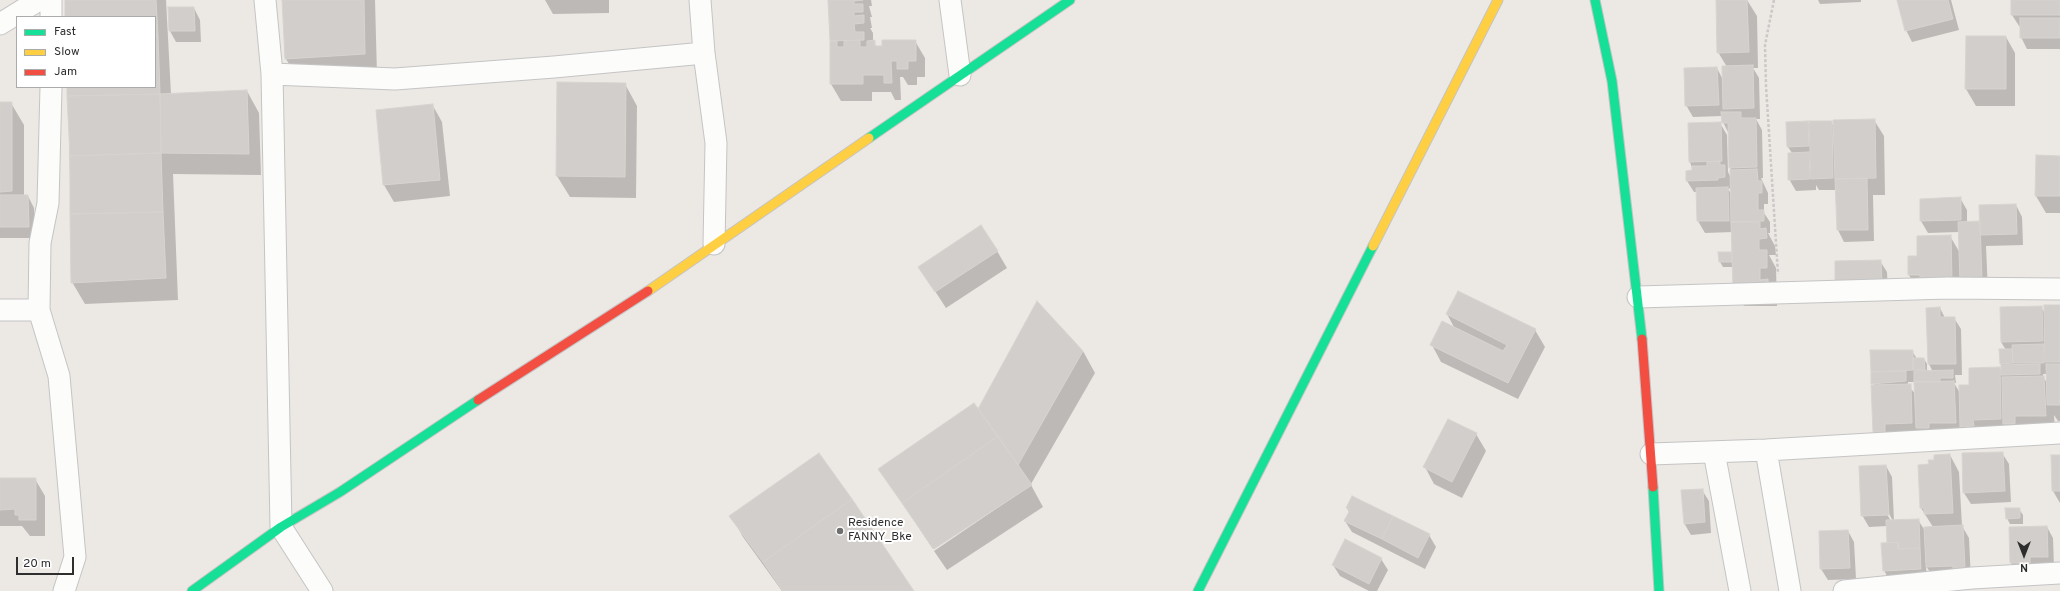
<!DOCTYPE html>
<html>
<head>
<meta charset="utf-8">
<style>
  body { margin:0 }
  #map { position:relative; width:2060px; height:591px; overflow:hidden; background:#ece8e4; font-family:Overpass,sans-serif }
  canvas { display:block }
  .legend { position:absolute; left:16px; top:16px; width:140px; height:72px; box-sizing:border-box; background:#fff; border:1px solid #ababab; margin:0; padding:5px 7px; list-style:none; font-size:12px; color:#2e2e2e }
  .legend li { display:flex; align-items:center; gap:8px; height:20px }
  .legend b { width:20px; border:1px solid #ababab }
  .north { position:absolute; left:2004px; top:535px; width:40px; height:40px; -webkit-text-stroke:3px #fff; paint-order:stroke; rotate:180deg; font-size:11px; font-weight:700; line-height:16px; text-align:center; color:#2e2e2e }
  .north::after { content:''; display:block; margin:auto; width:14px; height:18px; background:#2e2e2e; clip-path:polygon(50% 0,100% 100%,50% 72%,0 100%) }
  .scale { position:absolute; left:16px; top:557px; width:58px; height:18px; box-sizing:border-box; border:2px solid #2e2e2e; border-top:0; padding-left:5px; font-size:12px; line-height:14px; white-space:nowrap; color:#2e2e2e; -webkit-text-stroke:3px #fff; paint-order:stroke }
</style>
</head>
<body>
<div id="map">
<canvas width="2060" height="591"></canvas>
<ul class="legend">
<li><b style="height:5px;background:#16e098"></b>Fast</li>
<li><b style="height:5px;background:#ffcf43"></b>Slow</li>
<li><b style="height:5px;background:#f24e42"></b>Jam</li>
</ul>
<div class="north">N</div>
<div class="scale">20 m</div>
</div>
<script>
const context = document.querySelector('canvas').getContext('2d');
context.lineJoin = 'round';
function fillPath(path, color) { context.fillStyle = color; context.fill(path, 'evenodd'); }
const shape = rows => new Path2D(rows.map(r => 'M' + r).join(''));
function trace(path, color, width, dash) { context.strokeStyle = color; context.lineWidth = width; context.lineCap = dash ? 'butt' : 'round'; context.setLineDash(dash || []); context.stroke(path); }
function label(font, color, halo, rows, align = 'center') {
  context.font = font + ' Overpass,sans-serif'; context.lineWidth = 4; context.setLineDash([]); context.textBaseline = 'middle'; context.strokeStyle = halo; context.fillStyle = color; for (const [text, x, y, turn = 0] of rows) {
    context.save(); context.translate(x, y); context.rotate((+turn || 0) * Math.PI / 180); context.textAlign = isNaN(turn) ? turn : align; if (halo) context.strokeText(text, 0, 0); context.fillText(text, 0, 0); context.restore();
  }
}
fillPath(shape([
  [67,0,166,0,171,94,247,91,259,113,261,175,173,174,178,300,85,304,72,282,68,87,155,87,155,17,67,17],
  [283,0,375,0,377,75,299,80,286,59],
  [545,0,609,0,609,13,553,14],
  [829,0,871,0,872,6,869,6,872,17,870,17,872,28,870,28,873,33,873,42,877,47,915,41,925,58,925,77,917,77,917,85,908,85,903,77,900,77,901,100,895,100,891,92,872,92,872,101,841,101,831,84],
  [1717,0,1747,0,1757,16,1758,68,1753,68,1759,78,1760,119,1756,119,1762,130,1763,178,1761,178,1768,193,1768,204,1764,204,1764,213,1770,222,1770,233,1768,233,1775,246,1776,255,1769,255,1776,268,1777,306,1744,306,1734,290,1734,267,1723,267,1720,262,1719,253,1733,256,1733,232,1705,233,1698,221,1697,192,1694,192,1687,181,1693,171,1690,162,1720,123,1727,135,1728,172,1731,178,1729,134,1723,122,1722,116,1693,117,1686,105,1717,68,1723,80,1727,67,1718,52],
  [1732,188,1732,195,1728,189],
  [1818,0,1861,0,1861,2,1820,4],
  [1898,0,1951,0,1959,30,1912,42,1906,30],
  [2012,0,2060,0,2060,49,2027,49,2021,37,2021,29,2012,15],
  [194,8,200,20,201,42,176,42,170,31],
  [1967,37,2006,37,2015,53,2015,106,1976,106,1966,89],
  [625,84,637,106,636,198,570,197,557,176],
  [0,103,11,103,24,125,24,196,28,196,34,208,35,238,0,238],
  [433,106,442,122,450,196,394,202,384,185],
  [1874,120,1884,136,1885,195,1873,195,1874,241,1844,242,1838,230,1836,190,1819,190,1816,185,1816,190,1796,191,1789,179,1792,153,1788,147,1808,122,1811,127,1831,122,1835,128],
  [2060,157,2060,213,2046,213,2036,196],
  [1960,198,1967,210,1967,223,1981,222,2016,205,2022,217,2023,245,1986,246,1988,292,1919,292,1909,275,1918,257,1950,236,1960,253,1959,232,1928,233,1921,221,1921,200],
  [997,251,1007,268,946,308,920,268],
  [1880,261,1887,272,1888,295,1843,296],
  [2060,306,2060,421,2058,421,2054,415,2055,432,1926,445,1918,430,1918,434,1880,443,1874,432,1874,386,1871,351,1912,351,1917,359,1924,359,1927,364,1927,372,1933,372,1929,364,1940,308,1945,318,1954,318,1961,329,1962,375,1955,375,1956,383,1954,383,1960,393,2000,368,2002,372,2001,363,2006,350,2001,342,2041,307,2045,313],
  [2043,374,2047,374,2048,384,2043,377],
  [1908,382,1915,382,1916,395,1908,385],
  [1447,314,1535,330,1545,347,1518,399,1441,362,1432,345,1455,329],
  [1083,351,1095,373,1031,484,933,549,879,469],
  [1476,434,1486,451,1462,498,1434,484,1425,467],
  [2002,453,2009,464,2011,502,1971,504,1964,493],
  [1950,455,1959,472,1962,526,1969,538,1971,580,1934,578,1926,566,1927,580,1890,582,1884,570,1888,544,1887,526,1869,527,1862,515,1886,466,1892,477,1894,521,1918,520,1926,532,1933,527,1921,508,1919,466,1930,465],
  [1887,510,1893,521,1891,521,1885,511],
  [2052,456,2060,456,2060,503,2053,491],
  [0,479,35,479,45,496,45,536,30,536,22,526,0,526],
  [1031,485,1043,507,947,570,934,551],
  [1702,490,1709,501,1711,533,1691,535,1684,523],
  [1347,508,1429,535,1436,547,1425,569,1352,532,1345,521,1349,512],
  [2019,509,2023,515,2023,524,2010,524,2007,518],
  [731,516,913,591,782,591,743,537],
  [2047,527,2053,538,2054,568,2018,574,2011,563],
  [1848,531,1854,542,1856,579,1828,580,1821,569],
  [1381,559,1388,570,1377,591,1369,591,1340,576,1333,565]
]), '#0003');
const building = shape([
  [65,0,156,0,158,36,155,36,155,17,65,17,65,0],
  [282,0,364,0,365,54,285,59,282,0],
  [828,0,863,0,854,1,854,4,863,4,863,12,854,12,854,16,864,15,864,23,854,24,855,32,864,32,864,40,830,41,828,0],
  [1716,0,1747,0,1749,52,1717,53,1716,0],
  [1897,0,1948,0,1953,19,1905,31,1897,0],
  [2011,0,2060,0,2060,15,2011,15,2011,0],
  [168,7,194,7,195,31,169,31,168,7],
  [2020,18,2060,18,2060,38,2020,38,2020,18],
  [155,36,158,36,160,94,67,96,67,87,155,87,155,36],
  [1966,36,2006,36,2006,89,1965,89,1966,36],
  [860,40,860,47,867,47,867,41,875,40,875,46,882,46,882,40,916,40,916,61,908,61,908,69,897,69,897,61,891,61,892,83,884,83,884,75,863,75,863,84,830,84,830,41,837,41,837,47,844,47,844,41,860,40],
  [1753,65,1754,108,1723,109,1722,66,1753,65],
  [1717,67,1719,105,1685,106,1684,68,1717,67],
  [557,82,626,83,625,177,556,176,557,82],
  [247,90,249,154,161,153,160,94,247,90],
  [160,94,161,153,70,156,67,96,160,94],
  [0,102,12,102,12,191,0,192,0,102],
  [433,104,440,180,383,185,376,110,433,104],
  [1721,112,1741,112,1741,118,1756,118,1757,167,1729,168,1728,123,1722,123,1721,112],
  [1875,119,1876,178,1835,179,1833,120,1875,119],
  [1808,121,1809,146,1787,147,1786,122,1808,121],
  [1809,121,1832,121,1833,178,1811,179,1809,121],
  [1721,122,1722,161,1689,162,1688,123,1721,122],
  [1809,152,1810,179,1788,180,1788,153,1809,152],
  [161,153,163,212,70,214,70,156,161,153],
  [2036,155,2060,156,2060,196,2035,196,2036,155],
  [1720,161,1720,165,1725,165,1725,177,1718,178,1718,180,1686,181,1686,171,1692,170,1692,166,1707,166,1707,162,1720,161],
  [1757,169,1758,181,1762,181,1762,193,1758,193,1758,210,1764,210,1764,221,1731,222,1730,170,1757,169],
  [1867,178,1868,230,1837,230,1835,179,1867,178],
  [1728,187,1729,221,1697,221,1696,188,1728,187],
  [0,195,28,195,29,227,0,227,0,195],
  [1961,197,1961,220,1920,221,1920,199,1961,197],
  [2016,204,2017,234,1980,235,1979,205,2016,204],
  [163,212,166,278,71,283,70,214,163,212],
  [1980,221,1982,281,1960,281,1958,222,1980,221],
  [1731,222,1760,222,1760,229,1766,228,1767,238,1759,239,1759,250,1767,250,1767,268,1760,268,1760,280,1768,279,1768,289,1733,290,1731,222],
  [981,225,998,251,935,292,918,267,981,225],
  [1951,235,1952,281,1920,282,1920,275,1908,275,1908,256,1917,256,1917,236,1951,235],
  [1718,252,1732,252,1732,262,1719,262,1718,252],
  [1881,260,1882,284,1835,285,1835,261,1881,260],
  [1458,291,1536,329,1508,383,1430,345,1442,321,1503,351,1507,345,1446,314,1458,291],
  [1037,301,1083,351,1018,465,978,409,1037,301],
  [2044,305,2060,305,2060,362,2045,362,2044,305],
  [2042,306,2043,341,2001,342,2000,307,2042,306],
  [1940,307,1940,317,1955,317,1956,364,1928,364,1926,308,1940,307],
  [2044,344,2044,363,2013,363,2012,345,2044,344],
  [1999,349,2012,349,2013,363,2000,364,1999,349],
  [1870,350,1913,350,1913,370,1871,372,1870,350],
  [1913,358,1924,358,1925,370,1913,370,1913,358],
  [2040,364,2040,374,2001,375,2001,365,2040,364],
  [2046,364,2060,364,2060,405,2047,405,2046,364],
  [2000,367,2001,419,1973,420,1974,426,1960,427,1959,385,1969,385,1969,368,2000,367],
  [1953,370,1953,378,1940,378,1940,382,1914,382,1914,371,1953,370],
  [1906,371,1906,381,1871,384,1871,372,1906,371],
  [2044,376,2046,416,2015,416,2015,424,2003,424,2002,377,2044,376],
  [1954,381,1956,423,1929,423,1929,428,1916,428,1914,382,1954,381],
  [1911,384,1912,423,1885,424,1885,432,1873,432,1871,385,1911,384],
  [974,403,998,436,902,503,878,469,974,403],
  [1448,419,1477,433,1452,482,1423,467,1448,419],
  [998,436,1032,485,934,549,902,503,998,436],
  [2003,452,2005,491,1963,493,1962,453,2003,452],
  [819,453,852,499,763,562,729,516,819,453],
  [1950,454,1953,513,1924,514,1924,508,1920,508,1918,465,1929,464,1928,460,1934,460,1934,455,1950,454],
  [2051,455,2060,455,2060,491,2052,491,2051,455],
  [1886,465,1889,515,1861,516,1859,466,1886,465],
  [0,478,36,478,36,520,19,520,19,515,15,515,15,509,0,510,0,478],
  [1703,489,1705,522,1684,524,1681,490,1703,489],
  [1352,496,1393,516,1382,539,1344,521,1350,510,1346,508,1352,496],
  [852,499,914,591,783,591,763,562,852,499],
  [2005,508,2020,508,2020,518,2006,519,2005,508],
  [1393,516,1430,534,1418,558,1382,539,1393,516],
  [1919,519,1920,548,1898,549,1898,542,1887,543,1886,520,1919,519],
  [1963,525,1965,569,1953,569,1953,566,1926,567,1924,527,1963,525],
  [2047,526,2048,557,2030,557,2030,563,2010,563,2009,527,2047,526],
  [1848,530,1850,568,1820,569,1819,531,1848,530],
  [1345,539,1382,558,1369,584,1332,565,1345,539],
  [1898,542,1898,549,1920,548,1921,569,1883,571,1881,543,1898,542]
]);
fillPath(building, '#d1cecb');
trace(building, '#d7d4d0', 1);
const street = shape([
  [51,0,51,17],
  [265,0,272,74,281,527,322,591],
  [700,0,704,53,716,143,714,244],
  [950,0,960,75],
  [0,24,39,0],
  [272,74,395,79,554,67,704,53],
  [51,87,48,203,40,243,39,310,59,376,75,557,64,591],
  [1638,297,1948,288,2060,289],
  [0,310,39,310],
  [1766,450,1790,591],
  [1714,452,1740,591],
  [1651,454,1766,450,2060,433],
  [1844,591,1972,578,2060,573]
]);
const fast = shape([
  [1595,0,1612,81,1642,339],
  [869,138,1070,0],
  [1653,487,1659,591],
  [192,591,281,527,340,492,478,400],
  [1198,591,1373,246]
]);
const slow = shape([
  [1373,246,1498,0],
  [648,291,869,138]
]);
const jam = shape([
  [1642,339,1653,487],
  [478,400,648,291]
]);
trace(street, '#c5c4c5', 23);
trace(fast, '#c5c4c5', 11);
trace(slow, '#c5c4c5', 11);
trace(jam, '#c5c4c5', 11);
trace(shape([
  [1774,0,1765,45,1766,86,1778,274]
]), '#c9c9c8', 2.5, [3, 2]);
trace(street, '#fcfcfb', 21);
trace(fast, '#16e098', 9);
trace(slow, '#ffcf43', 9);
trace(jam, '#f24e42', 9);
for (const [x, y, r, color] of [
  [840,531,4,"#706f6e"]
]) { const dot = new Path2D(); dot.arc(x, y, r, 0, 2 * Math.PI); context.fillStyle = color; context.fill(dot); trace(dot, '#fff', 1.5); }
label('12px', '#2e2e2e', '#fff', [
  ["Residence",848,524],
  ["FANNY_Bke",848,538]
], 'left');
</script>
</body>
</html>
